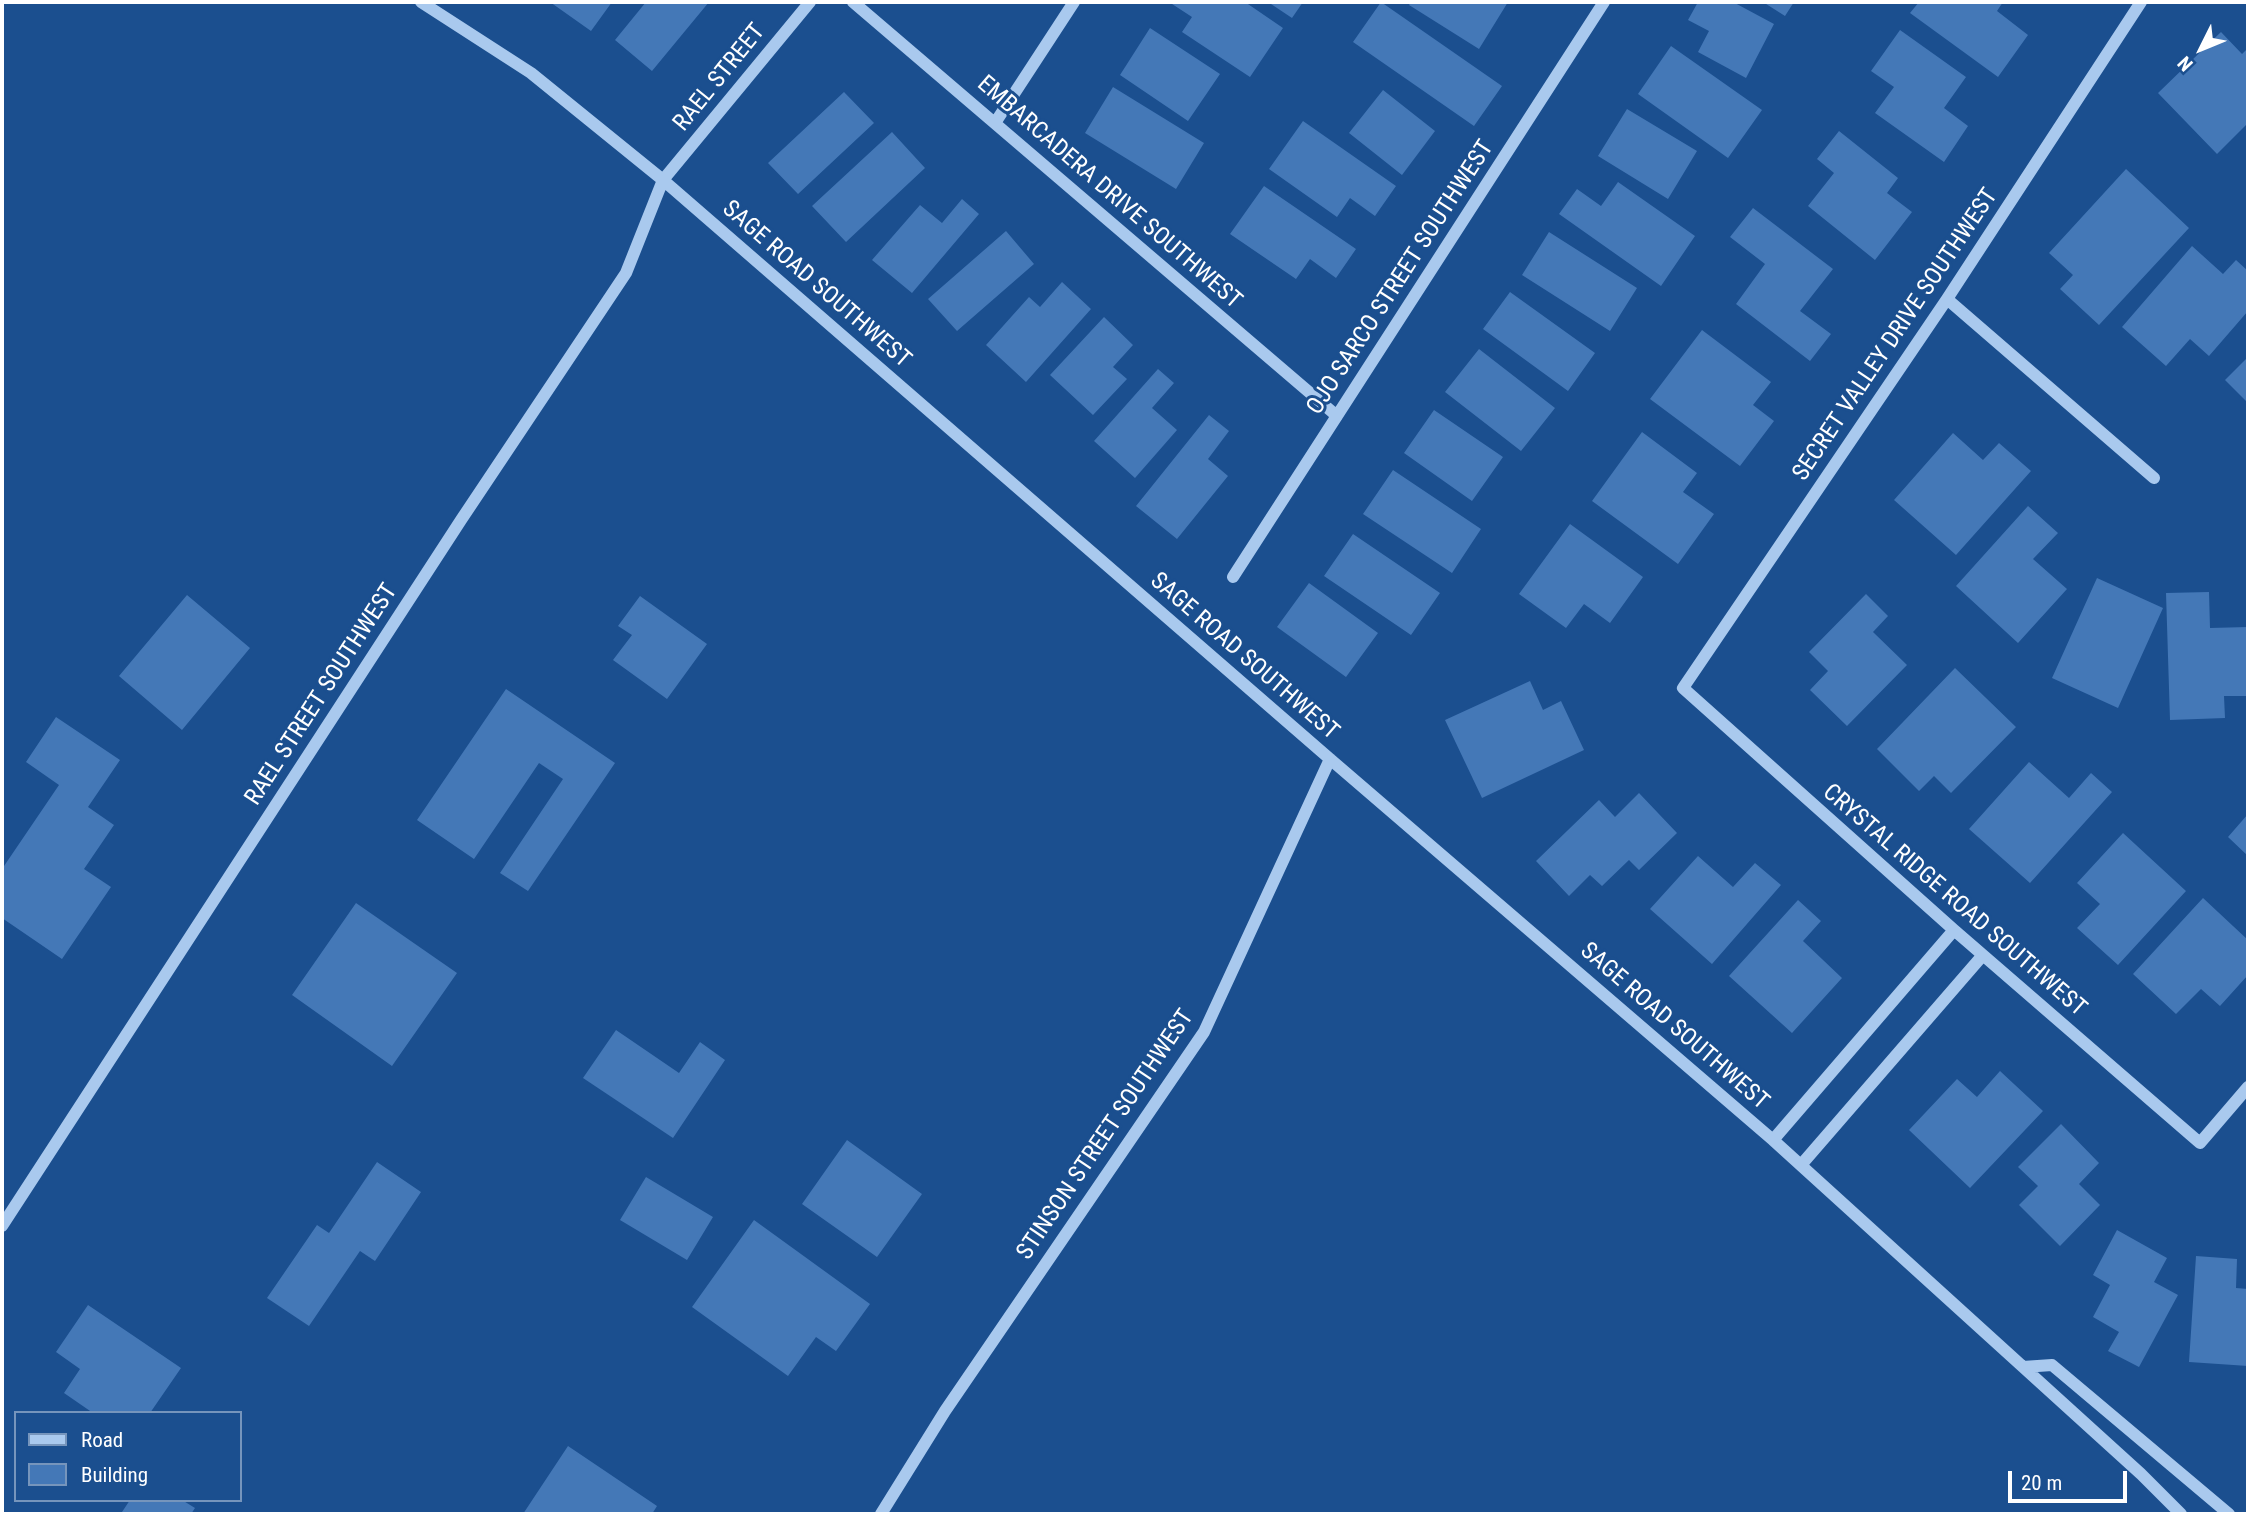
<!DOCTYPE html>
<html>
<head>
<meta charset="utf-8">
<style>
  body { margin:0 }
  #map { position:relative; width:2250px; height:1516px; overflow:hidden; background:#1b4f8f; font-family:"Roboto Condensed",sans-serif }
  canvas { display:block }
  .frame { position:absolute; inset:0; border:4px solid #fff; pointer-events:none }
  .legend { position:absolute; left:14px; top:1411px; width:228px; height:91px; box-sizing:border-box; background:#1b4f8f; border:2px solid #7695bc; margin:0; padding:9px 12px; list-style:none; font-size:21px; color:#fff }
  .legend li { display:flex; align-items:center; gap:14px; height:35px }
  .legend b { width:35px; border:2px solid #7695bc }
  .north { position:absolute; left:2166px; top:14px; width:70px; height:70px; -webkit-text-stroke:5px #1b4f8f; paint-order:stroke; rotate:227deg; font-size:19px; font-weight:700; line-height:28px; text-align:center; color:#fff }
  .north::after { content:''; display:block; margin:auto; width:24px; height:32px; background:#fff; clip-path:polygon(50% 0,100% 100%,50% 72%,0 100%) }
  .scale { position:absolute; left:2008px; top:1471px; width:119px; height:32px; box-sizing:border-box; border:4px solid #fff; border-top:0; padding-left:9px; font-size:21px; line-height:24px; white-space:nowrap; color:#fff; -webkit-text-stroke:5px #1b4f8f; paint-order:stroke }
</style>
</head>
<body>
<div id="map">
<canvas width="2250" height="1516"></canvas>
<div class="frame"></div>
<ul class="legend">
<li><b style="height:9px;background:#a9c9ee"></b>Road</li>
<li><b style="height:19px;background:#4478b7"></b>Building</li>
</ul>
<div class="north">N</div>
<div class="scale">20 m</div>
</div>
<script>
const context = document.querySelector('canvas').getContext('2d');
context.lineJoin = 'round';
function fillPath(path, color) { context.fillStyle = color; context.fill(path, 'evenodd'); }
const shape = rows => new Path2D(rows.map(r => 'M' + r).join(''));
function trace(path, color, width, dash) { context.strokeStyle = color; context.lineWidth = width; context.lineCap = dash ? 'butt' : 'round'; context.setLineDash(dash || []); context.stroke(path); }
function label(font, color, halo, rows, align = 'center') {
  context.font = font + ' "Roboto Condensed",sans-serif'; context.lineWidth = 6; context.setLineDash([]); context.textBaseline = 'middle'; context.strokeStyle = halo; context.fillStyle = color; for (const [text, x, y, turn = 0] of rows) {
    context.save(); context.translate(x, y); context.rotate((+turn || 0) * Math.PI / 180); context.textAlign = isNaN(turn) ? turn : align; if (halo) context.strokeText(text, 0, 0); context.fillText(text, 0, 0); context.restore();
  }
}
fillPath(shape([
  [550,2,612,2,591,31],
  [646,2,709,2,652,71,615,40],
  [1169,2,1245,2,1283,28,1250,77,1182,32,1192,17],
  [1268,2,1303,2,1292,18],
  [1381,2,1502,86,1474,126,1353,42],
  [1411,2,1508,2,1479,49,1409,5],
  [1698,2,1733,2,1774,24,1746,78,1698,52,1709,31,1688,20],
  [1763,2,1794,2,1785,16],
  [1919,2,2003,2,1997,11,2028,35,1998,77,1910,13],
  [1150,28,1220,74,1188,121,1120,75],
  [1900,30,1966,77,1944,108,1968,126,1944,162,1875,113,1894,87,1871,71],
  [2221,32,2242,54,2248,48,2248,123,2217,154,2158,93],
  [1671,46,1762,110,1728,158,1638,94],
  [1113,87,1204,143,1176,189,1085,133],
  [1383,90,1435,131,1402,175,1349,133],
  [844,92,874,123,798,194,768,163],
  [1627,109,1697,151,1668,199,1598,156],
  [1303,121,1396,186,1375,216,1350,198,1337,217,1269,169],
  [1839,131,1898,178,1887,193,1912,212,1875,260,1808,206,1834,173,1817,159],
  [892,132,925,168,846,242,812,206],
  [2126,169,2189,228,2099,325,2060,289,2073,275,2049,253],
  [1618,182,1695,236,1661,286,1559,214,1577,189,1601,206],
  [1264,186,1356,249,1336,278,1310,259,1296,279,1230,234],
  [962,199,979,214,912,293,872,260,920,205,942,223],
  [1753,208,1833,269,1800,311,1831,334,1810,361,1736,304,1765,264,1730,237],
  [1006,231,1034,264,957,331,928,299],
  [1549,232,1637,288,1610,331,1522,275],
  [2192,246,2223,274,2236,260,2248,271,2248,311,2209,356,2190,339,2166,366,2122,327],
  [1062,282,1091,309,1026,382,986,345,1029,297,1040,307],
  [1510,292,1595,353,1568,391,1483,329],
  [1104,317,1133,345,1113,367,1127,379,1093,415,1050,375],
  [1702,330,1771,382,1753,405,1774,421,1740,466,1650,399],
  [1479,349,1555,408,1521,451,1445,392],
  [2248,357,2248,403,2225,380],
  [1158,369,1174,383,1152,408,1177,430,1135,478,1094,441],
  [1434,410,1503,457,1472,501,1404,453],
  [1209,415,1229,431,1208,459,1228,476,1177,539,1136,506],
  [1642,432,1697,473,1683,492,1714,514,1678,564,1592,501],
  [1953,433,1983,460,1999,443,2031,471,1956,555,1894,500],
  [1393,470,1481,529,1452,573,1363,514],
  [2028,506,2058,533,2033,559,2067,589,2018,643,1956,586],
  [1570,524,1643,577,1610,623,1584,604,1566,628,1519,594],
  [1353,534,1440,593,1411,635,1324,576],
  [2097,578,2163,608,2118,708,2052,678],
  [1309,583,1378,633,1346,677,1277,627],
  [2209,592,2210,628,2248,627,2248,696,2224,696,2225,718,2170,720,2166,593],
  [1866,594,1888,616,1873,632,1907,665,1847,726,1810,690,1828,671,1809,652],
  [187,595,250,648,182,730,119,676],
  [640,596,707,644,667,699,613,660,632,635,618,626],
  [1955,668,2016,727,1951,793,1934,776,1919,791,1877,749],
  [1530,681,1543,710,1561,701,1584,750,1482,798,1445,720],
  [506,689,615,763,528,891,500,873,563,779,539,763,474,859,417,820],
  [56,717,120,760,88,807,114,825,84,869,111,887,62,959,2,918,2,869,59,785,26,762],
  [2029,762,2069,798,2091,773,2112,792,2030,883,1969,829],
  [1639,793,1677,833,1639,870,1629,860,1602,886,1590,875,1569,896,1536,861,1599,800,1615,817],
  [2248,814,2248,856,2228,837],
  [2123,833,2186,891,2118,965,2077,928,2100,904,2077,883],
  [1698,856,1733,887,1755,863,1781,885,1712,964,1650,909],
  [2203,898,2248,940,2248,975,2220,1006,2201,989,2176,1014,2133,974],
  [1798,900,1821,921,1803,941,1842,978,1792,1033,1729,976],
  [356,903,457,973,392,1066,292,995],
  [616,1030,679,1073,700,1042,725,1060,673,1138,583,1078],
  [2000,1071,2043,1111,1970,1188,1909,1130,1957,1079,1977,1097],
  [2061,1124,2099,1163,2079,1184,2100,1205,2060,1246,2019,1205,2038,1186,2018,1167],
  [847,1140,922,1194,877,1257,802,1204],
  [377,1162,421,1192,375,1261,360,1251,309,1326,267,1298,317,1225,329,1233],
  [646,1177,713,1217,687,1260,620,1220],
  [754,1220,870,1304,836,1351,816,1337,788,1376,692,1307],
  [2117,1230,2167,1258,2154,1282,2178,1295,2139,1367,2108,1351,2119,1332,2093,1317,2110,1285,2093,1275],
  [2196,1256,2237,1259,2236,1288,2248,1289,2248,1366,2189,1362],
  [88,1305,181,1368,150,1413,93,1413,64,1393,80,1369,56,1352],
  [568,1446,657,1506,652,1514,523,1514],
  [130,1500,182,1500,195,1508,191,1514,126,1514,122,1512]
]), '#4478b7');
trace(shape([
  [421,2,531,73,663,180,1330,759,1773,1140,2141,1474,2181,1514],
  [853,2,1337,416],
  [2141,2,1947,299,1683,688,1954,930,2200,1143,2248,1087],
  [995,123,1074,2],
  [1947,299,2154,478],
  [1233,577,1604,2],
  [1773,1140,1954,930],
  [1801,1165,1983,955],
  [2,1226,461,520,626,273,663,180,810,2],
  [2023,1367,2052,1365,2229,1514],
  [881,1514,945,1411,1204,1032,1330,759]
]), '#a9c9ee', 12);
label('24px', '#fff', '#1b4f8f', [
  ["RAEL STREET",720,78,-51],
  ["EMBARCADERA DRIVE SOUTHWEST",1109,193,41],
  ["OJO SARCO STREET SOUTHWEST",1401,278,-57],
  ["SAGE ROAD SOUTHWEST",816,285,41],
  ["SECRET VALLEY DRIVE SOUTHWEST",1896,335,-56],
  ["SAGE ROAD SOUTHWEST",1244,657,41],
  ["RAEL STREET SOUTHWEST",322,695,-57],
  ["CRYSTAL RIDGE ROAD SOUTHWEST",1954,901,41],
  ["SAGE ROAD SOUTHWEST",1674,1027,41],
  ["STINSON STREET SOUTHWEST",1106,1135,-56]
]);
</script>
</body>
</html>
